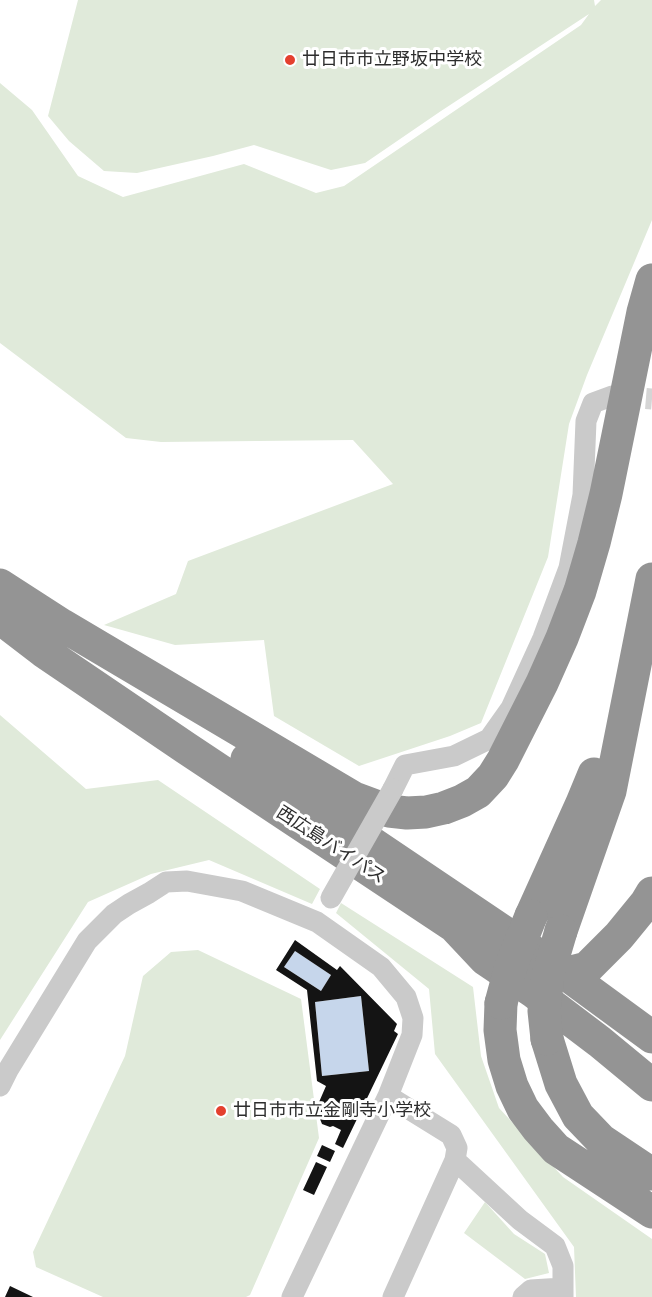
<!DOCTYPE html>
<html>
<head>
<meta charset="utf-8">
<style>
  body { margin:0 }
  canvas { display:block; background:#fff }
</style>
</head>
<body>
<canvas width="652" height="1297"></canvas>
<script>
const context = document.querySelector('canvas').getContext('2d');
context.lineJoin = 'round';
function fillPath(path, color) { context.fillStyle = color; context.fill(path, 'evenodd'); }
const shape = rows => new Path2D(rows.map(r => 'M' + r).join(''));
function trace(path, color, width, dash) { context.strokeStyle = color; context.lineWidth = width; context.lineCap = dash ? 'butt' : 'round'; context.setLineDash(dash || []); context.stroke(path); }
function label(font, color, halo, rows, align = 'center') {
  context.font = font + ' "Alegreya Sans","Noto Sans JP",sans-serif'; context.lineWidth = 6; context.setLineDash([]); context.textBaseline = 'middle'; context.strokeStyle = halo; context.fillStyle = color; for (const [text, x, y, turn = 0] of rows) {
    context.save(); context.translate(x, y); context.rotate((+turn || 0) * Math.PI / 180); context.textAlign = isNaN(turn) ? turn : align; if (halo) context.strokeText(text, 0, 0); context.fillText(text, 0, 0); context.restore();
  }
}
fillPath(shape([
  [78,0,594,0,595,6,601,0,652,0,652,220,587,375,569,424,548,557,481,723,450,736,359,766,274,716,264,640,175,645,104,625,176,594,188,561,393,484,353,440,161,442,126,438,0,343,0,83,32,110,78,176,123,197,244,164,316,193,344,186,581,25,589,14,441,111,365,163,331,170,254,145,213,156,137,173,104,171,69,141,48,116],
  [0,715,86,789,158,780,320,889,312,904,209,860,151,874,88,902,0,1040],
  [341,903,473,987,481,1056,499,1108,563,1177,652,1239,652,1297,576,1297,574,1247,435,1054,429,989,336,913],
  [198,950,301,999,319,1138,250,1295,246,1297,103,1297,36,1267,33,1252,125,1056,143,976,171,952],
  [485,1202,514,1234,545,1254,549,1273,525,1279,464,1233]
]), '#e0eada');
fillPath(shape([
  [295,951,331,975,321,991,284,967],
  [361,996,369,1071,322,1076,315,1002]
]), '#c6d6eb');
fillPath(shape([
  [295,940,337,970,340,966,397,1024,394,1031,398,1034,343,1148,335,1144,341,1130,333,1126,330,1127,322,1124,316,1109,326,1086,317,1081,307,990,276,970],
  [295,951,331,975,321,991,284,967],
  [361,996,369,1071,322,1076,315,1002],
  [322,1145,335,1151,330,1162,317,1156],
  [316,1162,327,1167,314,1195,303,1190],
  [10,1286,33,1297,5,1297]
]), '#141414');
trace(shape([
  [615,396,652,399]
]), '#d5d5d5', 21, [21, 10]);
trace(shape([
  [393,789,405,765,454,756,489,739,511,708,543,638,569,568,583,495,586,421,593,403,612,396],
  [0,1086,8,1070,87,941,114,914,129,904,149,893,166,882,187,881,242,891,317,922,381,967,406,997,413,1018,412,1035,388,1096,292,1297],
  [388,1096,451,1135,457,1148,455,1160,520,1220,555,1246,563,1266,563,1297],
  [393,1297,455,1160],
  [523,1297,531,1290,563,1288]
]), '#cacaca', 21);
trace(shape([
  [0,585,62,625,354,798,389,811,407,813,426,812,444,808,462,801,478,792,493,776,503,760,542,683,562,638,580,591,594,543,606,494,643,312,652,280],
  [0,618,43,651,186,748,454,926,485,959,534,992,600,1042,652,1085],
  [247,759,566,974,652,1037],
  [531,916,582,803,594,774],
  [561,931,610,791,652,579],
  [548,978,587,968,619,936,646,903,652,893],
  [501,1003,500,1030,504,1060,512,1086,523,1109,538,1129,556,1149,652,1212],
  [547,1039,561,1084,578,1116,601,1140,652,1174]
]), '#949494', 33);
trace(shape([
  [331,898,393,789]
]), '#cacaca', 21);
trace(shape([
  [501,1003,511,966,531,916],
  [547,1039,544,1011,548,975,561,931]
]), '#949494', 33);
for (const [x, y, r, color] of [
  [290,60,6,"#e4402e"],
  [221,1111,6,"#e4402e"]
]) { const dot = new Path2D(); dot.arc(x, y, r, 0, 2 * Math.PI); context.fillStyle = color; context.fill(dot); trace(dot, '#fff', 2); }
label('18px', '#2d2d2d', '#fff', [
  ["廿日市市立野坂中学校",302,60],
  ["廿日市市立金剛寺小学校",233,1111]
], 'left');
label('18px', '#2d2d2d', '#fff', [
  ["西広島バイパス",331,845,33]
]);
</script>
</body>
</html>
